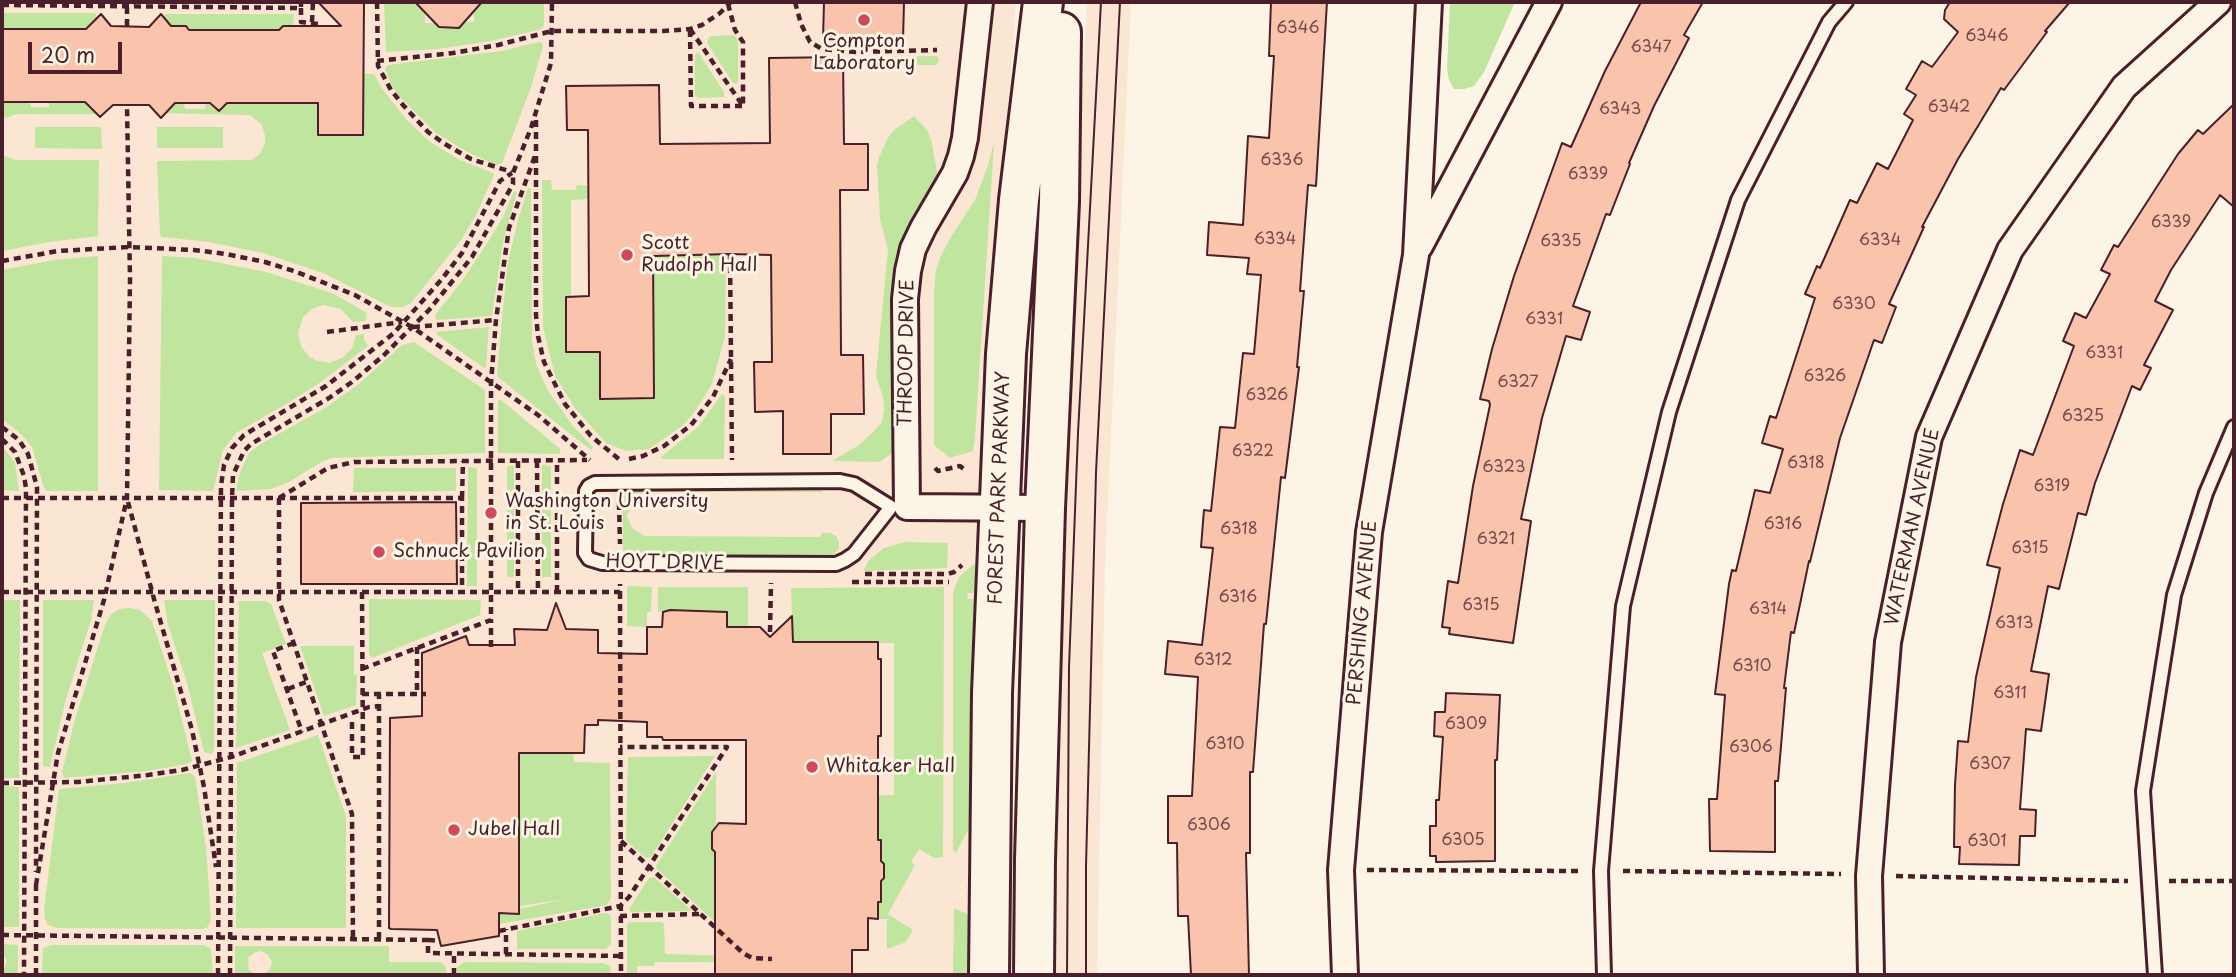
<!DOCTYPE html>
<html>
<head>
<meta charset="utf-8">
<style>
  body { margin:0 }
  #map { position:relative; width:2236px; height:977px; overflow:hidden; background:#fcf5e5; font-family:"Playpen Sans",sans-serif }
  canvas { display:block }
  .frame { position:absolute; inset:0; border:4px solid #4a1f2b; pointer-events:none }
  .scale { position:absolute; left:28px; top:42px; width:94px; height:32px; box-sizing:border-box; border:4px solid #4a1f2b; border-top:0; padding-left:9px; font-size:21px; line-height:24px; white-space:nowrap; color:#4a1f2b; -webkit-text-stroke:5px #fcf5e5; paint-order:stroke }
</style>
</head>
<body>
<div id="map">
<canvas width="2236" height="977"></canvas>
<div class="frame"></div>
<div class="scale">20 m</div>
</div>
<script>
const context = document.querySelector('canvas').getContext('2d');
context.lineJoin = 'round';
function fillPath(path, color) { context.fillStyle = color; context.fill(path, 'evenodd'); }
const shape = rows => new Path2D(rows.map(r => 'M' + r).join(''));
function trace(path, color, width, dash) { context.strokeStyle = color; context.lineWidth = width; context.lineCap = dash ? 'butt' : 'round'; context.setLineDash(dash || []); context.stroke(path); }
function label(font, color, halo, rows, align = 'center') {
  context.font = font + ' "Playpen Sans",sans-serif'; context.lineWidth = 6; context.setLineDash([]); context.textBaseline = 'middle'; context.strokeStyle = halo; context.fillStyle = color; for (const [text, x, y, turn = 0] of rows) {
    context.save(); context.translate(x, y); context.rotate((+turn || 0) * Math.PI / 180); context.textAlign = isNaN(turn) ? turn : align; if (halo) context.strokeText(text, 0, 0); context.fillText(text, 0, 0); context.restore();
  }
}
fillPath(shape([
  [2,2,1016,2,984,443,972,975,2,975],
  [1087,2,1131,2,1105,565,1097,975,1055,975,1061,505]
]), '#fbe6d4');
fillPath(shape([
  [387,2,425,2,425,23,435,23,439,27,459,28,464,22,474,22,474,2,544,2,544,25,542,29,491,41,437,49,386,52,384,3],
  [1450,2,1515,2,1484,72,1474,86,1464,89,1454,89,1449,80,1447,69],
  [2,13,96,13,96,19,90,29,2,29],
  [165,14,294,14,293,26,283,26,279,30,189,30,186,26,171,26,165,19],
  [734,35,738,40,738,82,736,84,733,83,707,43,709,37,711,36],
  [539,42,542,43,543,47,530,90,502,163,497,165,471,154,436,133,400,97,391,84,385,69,388,65,502,51],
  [698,52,724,92,724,97,699,98,695,96,695,55],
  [937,56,939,58,937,65,860,65,879,57],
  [364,74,374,74,383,90,406,119,430,142,460,160,493,173,494,175,476,215,461,240,411,303,403,307,391,307,323,273,263,253,209,242,162,237,160,234,157,161,251,160,260,154,265,143,265,136,262,125,250,115,156,113,172,103,184,103,185,109,205,109,206,103,223,107,227,103,318,103,319,135,363,135],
  [2,102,30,102,31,107,49,107,49,102,89,102,89,106,95,113,105,112,105,114,17,114,2,119],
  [914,116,927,130,931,139,938,176,937,185,919,218,898,452,893,452,880,462,832,461,859,445,877,428,882,422,884,410,883,398,876,375,888,250,880,219,877,166,879,157,888,138,894,130],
  [35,127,101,127,102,149,35,148],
  [157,127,223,127,223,148,157,148],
  [994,143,975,437,973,451,950,458,934,445,934,292,936,270,940,258,951,237,975,200,988,165],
  [2,155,16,160,99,160,98,236,49,242,2,251],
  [542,180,551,180,552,190,576,190,577,185,588,186,588,199,571,200,571,297,566,298,566,351,600,352,600,399,653,256,726,254,725,336,712,384,694,413,682,426,649,449,626,451,606,443,575,408,555,376,543,327],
  [528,188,531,189,532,340,536,364,548,391,573,426,593,447,592,451,499,378,497,373,507,267,518,220],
  [514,191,517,192,503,242,492,316,436,320,435,315,462,281,488,242,503,217],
  [98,256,98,491,47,491,44,488,32,447,21,434,2,419,2,270,54,260],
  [162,256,195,258,266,272,332,293,367,313,366,321,353,322,341,309,323,305,312,309,303,317,298,333,301,346,309,357,315,360,329,363,342,358,352,348,356,335,364,334,364,340,368,346,318,384,288,403,236,433,223,450,213,491,159,490],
  [489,327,486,367,484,368,436,334,436,332],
  [414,342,485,390,485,453,332,458,323,461,289,482,271,489,236,491,240,472,249,453,259,445,325,408,359,384,402,345],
  [722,394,725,396,724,459,661,459,661,457,699,426],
  [498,400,501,400,560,449,560,454,498,453],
  [2,446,15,462,19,491,2,490],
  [542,465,551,466,551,577,542,577],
  [507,466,514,466,514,577,507,577],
  [468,467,477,468,477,586,467,586],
  [354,468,456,468,456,491,353,492],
  [822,488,822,492,646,492,639,495,632,501,627,517,633,529,645,536,821,537,821,533,830,533,836,536,839,542,839,549,832,556,623,555,623,489],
  [905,542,948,543,947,568,863,571,869,560,884,548],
  [974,564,977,572,977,590,975,593,967,593,968,599,974,599,977,602,970,826,956,853,953,849,953,597,954,589,960,576],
  [627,586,652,587,651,612,647,612,647,627,627,626],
  [658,587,748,587,748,627,727,627,727,612,658,612],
  [944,587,943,857,934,858,919,849,911,862,915,865,888,914,913,930,906,942,887,949,887,919,878,919,878,902,881,902,881,881,884,877,884,864,881,861,881,840,878,840,878,795,894,795,894,643,793,642,791,588],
  [369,599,481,600,480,615,372,658,369,654],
  [2,600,20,600,19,778,2,778],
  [43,600,94,600,91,620,66,699,50,767,43,766],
  [164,600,215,600,214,749,212,754,204,752,187,683,168,625],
  [239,601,265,601,271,604,286,644,262,653,290,730,236,748],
  [130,608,140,610,152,621,174,688,192,761,187,764,147,771,64,778,62,772,75,719,105,625,111,614,120,609],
  [300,646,354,646,354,675,357,675,356,705,324,716],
  [318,735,346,816,346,928,236,928,237,763],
  [519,753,573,753,574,762,610,763,611,898,607,905,499,924,499,913,518,914,519,909,566,899,519,906],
  [715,756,651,857,646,858,626,841,628,757],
  [716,772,716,823,712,832,712,849,715,852,749,953,657,869,656,866],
  [190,773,195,776,206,847,211,919,208,927,203,929,57,928,48,925,45,919,44,909,59,789,124,783],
  [2,786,19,787,19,927,2,927],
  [652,877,654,877,692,911,631,912,629,909,649,878],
  [954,908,967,914,973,926,972,975,953,975],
  [605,913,609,914,611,917,611,944,606,949,517,949,517,931],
  [633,922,662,922,664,924,665,954,740,956,743,966,715,966,714,962,655,962,654,966,637,966,637,975,627,975,627,926,628,923],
  [2,944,18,945,18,975,2,975,7,961,2,953],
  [52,945,204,945,211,949,213,975,42,975,43,948],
  [235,946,389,946,389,962,441,962,446,967,447,975,263,975,270,969,272,962,268,955,261,951,254,953,248,958,249,970,257,975,235,975],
  [464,962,603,963,610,966,611,975,457,975,457,968]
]), '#bfe59f');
const building = shape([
  [318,2,364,2,363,135,318,135,318,103,227,103,219,111,210,103,175,103,161,118,149,105,113,105,100,117,85,102,2,102,2,29,86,29,101,14,111,26,149,27,161,14,171,26,186,26,189,30,279,30,283,26,341,26,318,2],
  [415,2,482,2,459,28,439,27,415,2],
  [824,2,904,2,903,41,823,39,824,2],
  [1271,2,1327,2,1316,186,1308,185,1300,291,1304,291,1297,367,1299,367,1285,478,1281,477,1266,624,1264,624,1253,772,1250,772,1250,853,1246,853,1249,975,1191,975,1188,916,1178,916,1177,843,1168,843,1168,796,1192,796,1198,677,1165,674,1168,641,1202,645,1213,548,1201,547,1204,510,1211,511,1220,427,1235,428,1243,353,1254,354,1261,275,1247,274,1249,258,1207,255,1209,222,1243,225,1248,136,1269,138,1274,56,1269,56,1271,2],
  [1641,2,1703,2,1684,35,1689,38,1654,106,1629,163,1630,164,1610,215,1606,214,1573,306,1590,312,1581,340,1566,336,1542,418,1521,519,1531,521,1513,643,1449,634,1450,628,1442,627,1448,581,1458,583,1473,486,1490,405,1489,401,1480,399,1492,349,1514,276,1562,143,1571,147,1605,71,1641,2],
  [1950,2,2070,2,2045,31,2047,32,2004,90,2001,88,1958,159,1922,227,1924,227,1889,304,1896,307,1882,343,1874,340,1840,438,1810,562,1809,561,1794,633,1791,632,1784,688,1786,688,1778,781,1775,781,1775,852,1710,851,1709,799,1717,799,1725,695,1715,694,1729,584,1732,570,1736,571,1755,490,1770,493,1783,449,1762,443,1770,416,1776,418,1815,298,1805,294,1817,266,1820,268,1850,200,1857,203,1877,163,1888,169,1913,120,1904,114,1916,95,1906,89,1922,61,1932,67,1958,32,1944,19,1945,10,1950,2],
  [843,57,844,144,868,144,868,190,840,190,841,355,863,355,864,414,831,414,831,454,783,454,783,411,755,412,754,362,772,362,771,255,730,254,653,256,654,398,600,399,600,352,566,352,566,297,589,296,588,130,567,130,566,86,659,85,660,144,770,143,769,58,843,57],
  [2234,104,2234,207,2220,195,2171,270,2155,301,2173,310,2144,365,2151,368,2140,390,2132,386,2095,483,2086,515,2078,513,2059,589,2048,586,2031,671,2049,674,2041,731,2026,729,2020,809,2036,810,2035,836,2020,836,2019,865,1959,864,1960,847,1954,847,1955,785,1958,741,1968,742,1976,677,2000,568,1987,565,2003,504,2020,450,2033,455,2074,346,2063,341,2075,313,2086,318,2110,274,2101,270,2114,245,2118,247,2178,154,2198,130,2203,134,2234,104],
  [456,502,457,584,301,584,301,503,456,502],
  [556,603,566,629,598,630,598,653,647,654,647,627,662,627,663,612,670,610,727,612,727,627,760,627,770,637,792,616,793,642,878,642,878,659,881,659,881,736,878,736,878,840,881,840,881,861,884,864,884,878,881,881,881,902,878,902,878,919,868,918,868,950,852,950,852,975,715,975,715,852,712,849,712,832,719,823,746,824,746,740,663,740,662,737,647,737,647,722,598,720,598,725,585,725,584,753,519,753,519,914,499,913,499,936,441,946,437,930,391,929,389,928,390,718,422,716,422,653,466,636,469,645,515,645,514,629,547,630,556,603],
  [1446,693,1500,695,1497,760,1495,760,1495,861,1436,862,1436,856,1430,856,1430,826,1436,826,1436,800,1439,800,1443,737,1434,736,1435,712,1445,712,1446,693]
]);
fillPath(building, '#f9c3ac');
trace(building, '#4a1f2b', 2);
const service = shape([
  [840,481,854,484,891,507,854,554,845,560,836,564,602,563,589,559,585,553,586,491,589,486,595,483,840,481],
  [1604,975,1601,871,1623,606,1669,412,1738,200,1829,22,1846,2],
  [2155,975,2143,791,2174,595,2206,493,2234,427]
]);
const minor = shape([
  [980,2,965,138,961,156,955,173,923,228,913,249,908,271,905,299,907,507,1045,508],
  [1420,246,1549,2],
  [1345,975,1341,870,1369,532,1416,255,1429,2],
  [1871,975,1869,876,1888,642,1929,437,2010,250,2124,87,2218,2]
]);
const primary = shape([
  [989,975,992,693,1006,354,1019,200,1043,2],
  [1034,975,1035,860,1045,508,1059,202,1061,32]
]);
trace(service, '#4a1f2b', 18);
trace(minor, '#4a1f2b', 30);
trace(primary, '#4a1f2b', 44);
trace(shape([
  [123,2,127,6,134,2],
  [377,2,378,66,391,90,403,105,428,132,445,144,471,159,512,172],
  [795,2,801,24,810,42,822,49,856,52,937,50],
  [2,5,301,8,301,2],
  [301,8,301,22,320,24],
  [312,22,313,2],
  [127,26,127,2],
  [690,29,743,106,743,42,735,30,728,4],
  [690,30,691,106,742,106],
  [377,61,453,53,498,45,552,31,663,31,690,29,702,25,720,13,731,2],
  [536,120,536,315,538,336,544,362,565,404,591,436,620,460],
  [730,254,732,460],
  [2,261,58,251,129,247,194,250,226,254,265,262,294,271,355,295,412,327,538,415,590,460],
  [413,327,496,320],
  [327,332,402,322],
  [2,427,19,440,28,454,37,487,36,872],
  [2,439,15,452,24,476,26,488,24,975],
  [629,459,643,456,664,446,691,425,713,397,731,359],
  [518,461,518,592],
  [537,461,538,592],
  [935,468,938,471,960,466,965,470],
  [2,498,462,498,462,592],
  [279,498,328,468,354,462,587,460],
  [279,498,279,600,352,814,353,939],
  [462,498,463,461],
  [128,502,154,599,192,730,204,787,216,867],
  [619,503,620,544],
  [865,574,948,574,954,572,962,565],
  [852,582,949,582],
  [2,592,620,592,620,584],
  [557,592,557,461],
  [620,592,621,975],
  [770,632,771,583],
  [294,643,273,651,302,732],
  [417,647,417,694],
  [491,647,491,620],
  [362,669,491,620,491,383,496,320,509,228,536,153],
  [288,689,306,682],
  [362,694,426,694],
  [352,722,352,757,363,757,362,592],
  [2,783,78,782,148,775,182,770,231,757,369,707,379,706],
  [621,841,743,953,752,958,772,959],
  [1367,870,1579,871],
  [1623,871,1841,874],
  [1896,876,2128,881],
  [2169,881,2234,881],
  [36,885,58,753,104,600,127,498,130,280,127,105],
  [620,916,702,914],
  [499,931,620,906,629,897,727,747,620,747],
  [2,935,428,940,428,953,621,956],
  [379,939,379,694],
  [428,940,440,941],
  [506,954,506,929],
  [36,975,36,884],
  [218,975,221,486,224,465,232,448,244,435,326,386,394,333,441,280,462,253,500,181,512,173],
  [230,975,232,498,233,475,244,451,251,444,329,398,352,382,383,356,429,310,472,257,513,184,513,173,531,128,551,63,552,2],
  [454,975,454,953]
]), '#4a1f2b', 4.5, [7, 5]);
trace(service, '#fcf5e5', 12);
trace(minor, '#fcf5e5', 24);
trace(primary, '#fcf5e5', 38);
trace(shape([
  [1067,975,1069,667,1078,433,1101,2],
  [1086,975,1086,866,1096,472,1120,2]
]), '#4a1f2b', 2);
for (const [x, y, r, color] of [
  [864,20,7,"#d1495b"],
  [627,255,7,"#d1495b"],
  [491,513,7,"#d1495b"],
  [379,552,7,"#d1495b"],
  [812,767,7,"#d1495b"],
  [454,830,7,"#d1495b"]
]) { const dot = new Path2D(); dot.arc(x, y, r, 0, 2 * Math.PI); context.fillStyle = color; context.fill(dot); trace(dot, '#fcf5e5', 2.5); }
label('16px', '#76484b', null, [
  ["6346",1298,29],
  ["6346",1987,37],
  ["6347",1651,48],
  ["6342",1949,108],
  ["6343",1620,110],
  ["6336",1282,161],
  ["6339",1588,175],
  ["6339",2171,223],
  ["6334",1275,240],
  ["6334",1880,241],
  ["6335",1561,242],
  ["6330",1854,305],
  ["6331",1544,320],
  ["6331",2104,354],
  ["6326",1825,377],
  ["6327",1518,383],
  ["6326",1267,396],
  ["6325",2083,417],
  ["6322",1253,452],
  ["6318",1806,464],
  ["6323",1504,468],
  ["6319",2052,487],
  ["6316",1783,525],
  ["6318",1239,530],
  ["6321",1496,540],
  ["6315",2030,549],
  ["6316",1238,598],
  ["6315",1481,606],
  ["6314",1768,610],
  ["6313",2014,624],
  ["6312",1213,661],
  ["6310",1752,667],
  ["6311",2010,694],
  ["6309",1466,725],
  ["6310",1225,745],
  ["6306",1751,748],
  ["6307",1990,765],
  ["6306",1209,826],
  ["6305",1463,841],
  ["6301",1987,842]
]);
label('19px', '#4a1f2b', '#fcf5e5', [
  ["Compton",864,42,"center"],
  ["Laboratory",864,64,"center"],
  ["Scott",641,244],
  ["Rudolph Hall",641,266],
  ["Washington University",505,502],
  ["in St. Louis",505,524],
  ["Schnuck Pavilion",393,552],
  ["Whitaker Hall",826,767],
  ["Jubel Hall",468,830]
], 'left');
label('19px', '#4a1f2b', '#fcf5e5', [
  ["THROOP DRIVE",907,353,-89],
  ["FOREST PARK PARKWAY",1000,488,-88],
  ["WATERMAN AVENUE",1913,527,-78],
  ["HOYT DRIVE",665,563,1],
  ["PERSHING AVENUE",1363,613,-85]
]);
</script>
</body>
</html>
